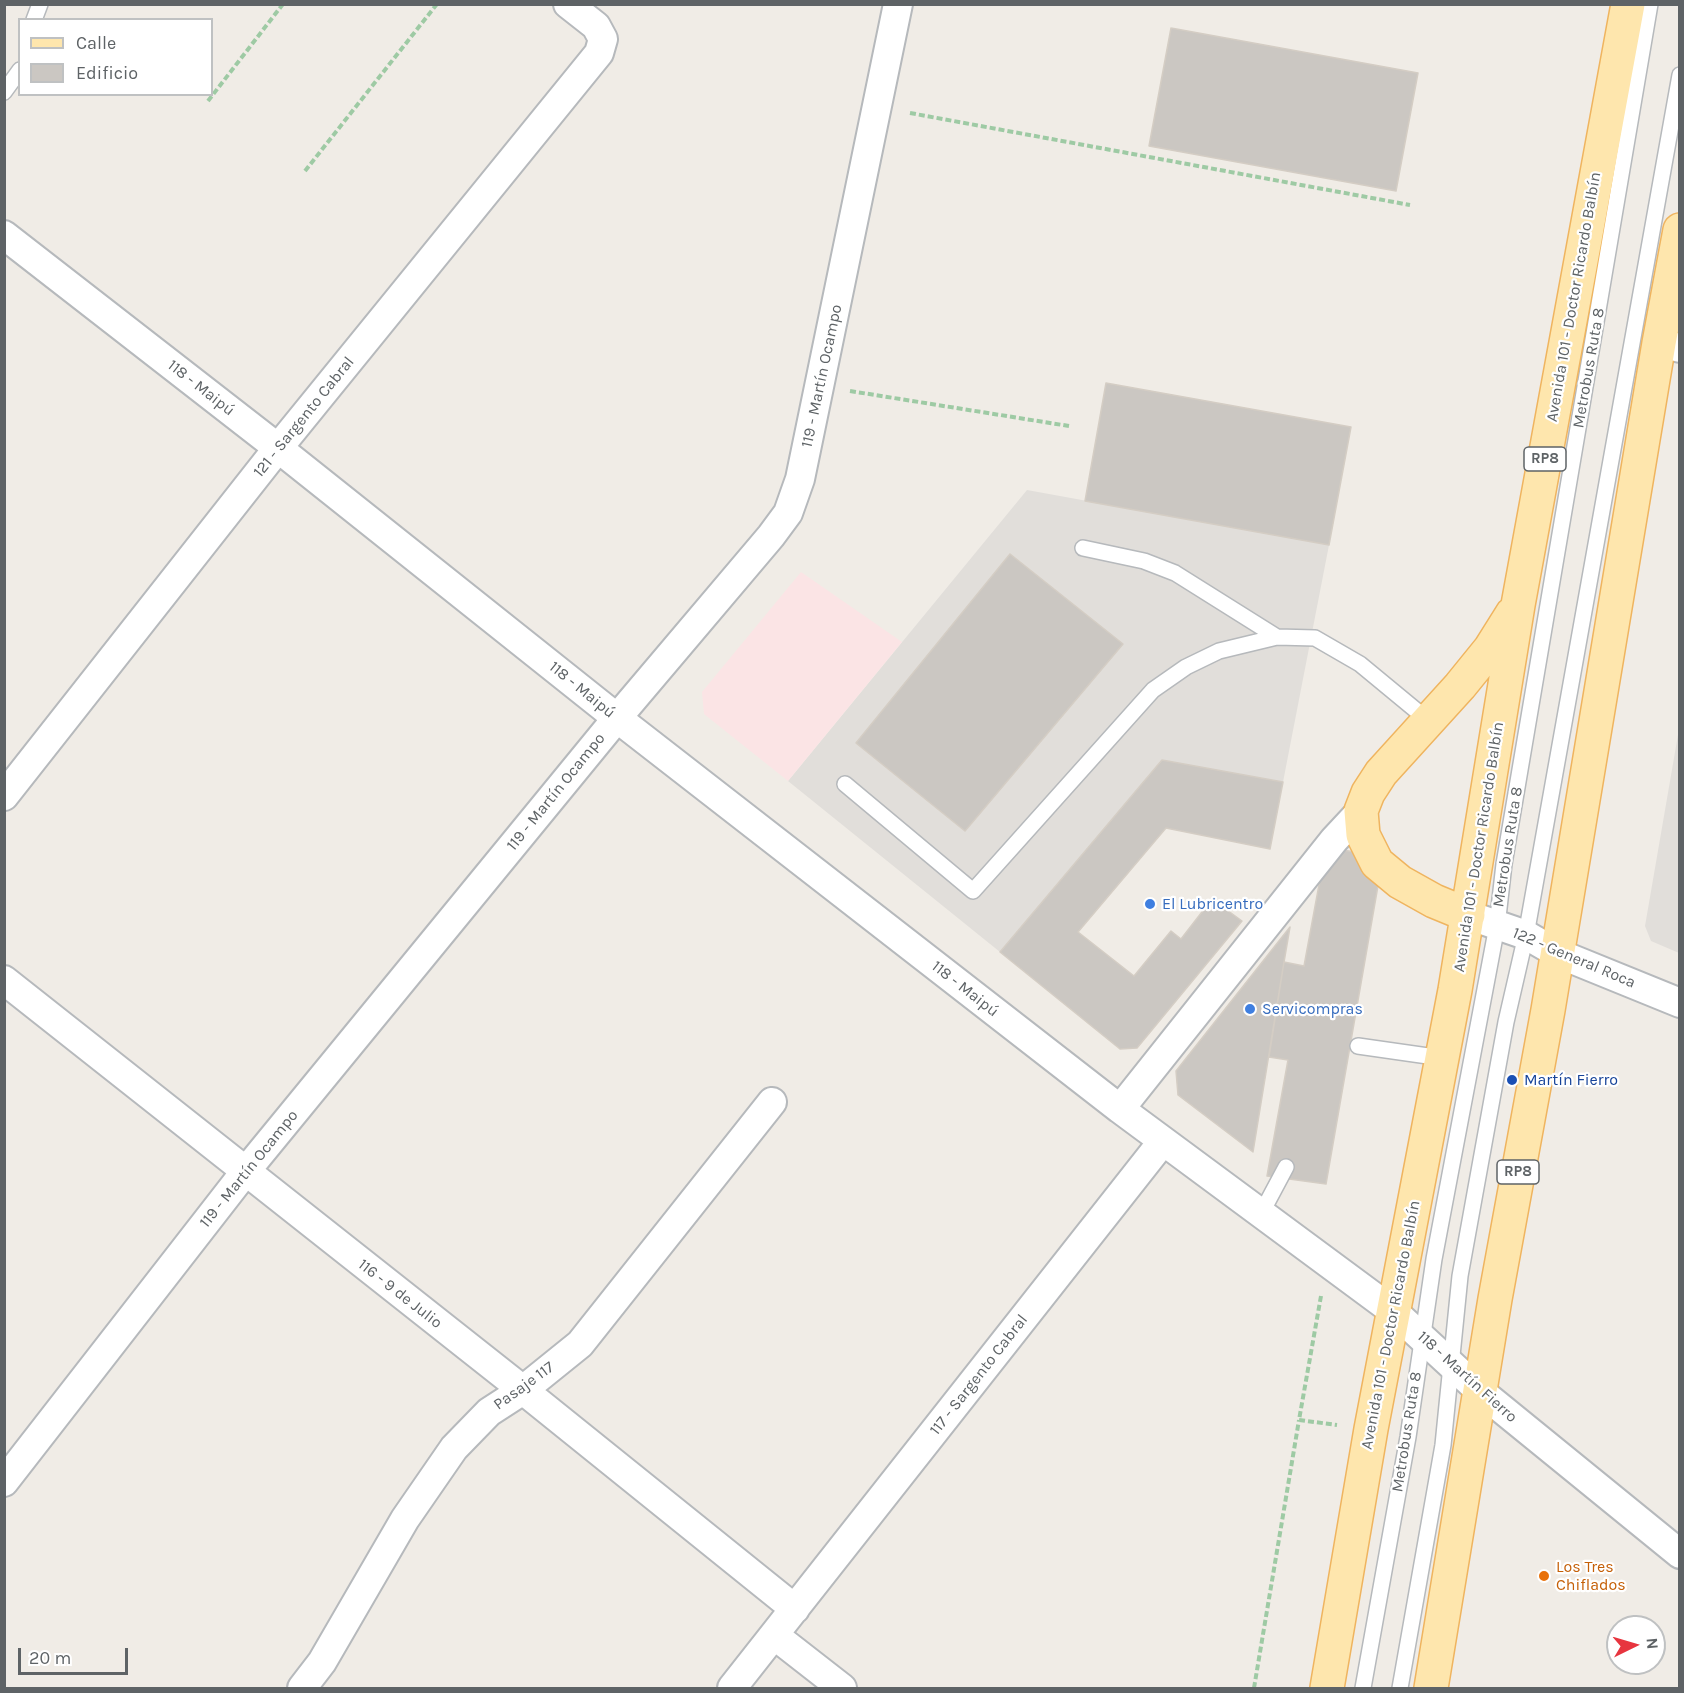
<!DOCTYPE html>
<html>
<head>
<meta charset="utf-8">
<style>
  body { margin:0 }
  #map { position:relative; width:1684px; height:1693px; overflow:hidden; background:#f0ece6; font-family:Karla,sans-serif }
  canvas { display:block }
  .frame { position:absolute; inset:0; border:6px solid #5e6366; pointer-events:none }
  .legend { position:absolute; left:18px; top:18px; width:195px; height:78px; box-sizing:border-box; background:#fff; border:2px solid #bfc1c2; margin:0; padding:8px 10px; list-style:none; font-size:18px; color:#5e6366 }
  .legend li { display:flex; align-items:center; gap:12px; height:30px }
  .legend b { width:30px; border:2px solid #bfc1c2 }
  .north { position:absolute; left:1606px; top:1615px; width:60px; height:60px; box-sizing:border-box; background:#fff; border:2px solid #bfc1c2; border-radius:50%; rotate:85deg; font-size:16px; font-weight:700; line-height:24px; text-align:center; color:#5e6366 }
  .north::after { content:''; display:block; margin:auto; width:21px; height:27px; background:#e7353f; clip-path:polygon(50% 0,100% 100%,50% 72%,0 100%) }
  .scale { position:absolute; left:18px; top:1648px; width:110px; height:27px; box-sizing:border-box; border:3px solid #5e6366; border-top:0; padding-left:8px; font-size:18px; line-height:21px; white-space:nowrap; color:#5e6366; -webkit-text-stroke:4px #fff; paint-order:stroke }
</style>
</head>
<body>
<div id="map">
<canvas width="1684" height="1693"></canvas>
<div class="frame"></div>
<ul class="legend">
<li><b style="height:8px;background:#fee6ad"></b>Calle</li>
<li><b style="height:16px;background:#cbc7c2"></b>Edificio</li>
</ul>
<div class="north">N</div>
<div class="scale">20 m</div>
</div>
<script>
const context = document.querySelector('canvas').getContext('2d');
context.lineJoin = 'round';
function fillPath(path, color) { context.fillStyle = color; context.fill(path, 'evenodd'); }
const shape = rows => new Path2D(rows.map(r => 'M' + r).join(''));
function trace(path, color, width, dash) { context.strokeStyle = color; context.lineWidth = width; context.lineCap = dash ? 'butt' : 'round'; context.setLineDash(dash || []); context.stroke(path); }
function label(font, color, halo, rows, align = 'center') {
  context.font = font + ' Karla,sans-serif'; context.lineWidth = 4.5; context.setLineDash([]); context.textBaseline = 'middle'; context.strokeStyle = halo; context.fillStyle = color; for (const [text, x, y, turn = 0] of rows) {
    context.save(); context.translate(x, y); context.rotate((+turn || 0) * Math.PI / 180); context.textAlign = isNaN(turn) ? turn : align; if (halo) context.strokeText(text, 0, 0); context.fillText(text, 0, 0); context.restore();
  }
}
fillPath(shape([
  [1027,490,1329,545,1283,782,1162,760,1000,952,788,781],
  [1679,729,1679,953,1651,941,1645,926]
]), '#e1deda');
fillPath(shape([
  [801,572,902,642,788,781,704,714,702,692]
]), '#fbe4e5');
const building = shape([
  [1171,28,1418,73,1396,191,1149,146,1171,28],
  [1106,383,1351,427,1329,545,1085,501,1106,383],
  [1010,554,1123,644,965,831,856,743,1010,554],
  [1162,760,1283,782,1270,849,1166,828,1078,932,1134,976,1171,931,1181,939,1212,899,1242,921,1137,1048,1120,1049,1000,952,1162,760],
  [1326,847,1383,857,1326,1184,1267,1176,1288,1060,1269,1057,1284,962,1304,966,1326,847],
  [1290,927,1284,962,1253,1152,1178,1095,1176,1071,1290,927]
]);
fillPath(building, '#cbc7c2');
trace(building, '#d4cdc4', 1.5);
const lane = shape([
  [34,20,40,4],
  [4,92,20,70],
  [1083,548,1144,561,1175,573,1277,637],
  [845,784,973,891,1153,690,1186,667,1219,651,1277,637,1315,638,1360,664,1429,721],
  [1358,1046,1442,1058],
  [1261,1214,1286,1167],
  [1363,1688,1408,1437,1434,1259,1497,926,1504,864,1650,4],
  [1400,1688,1443,1445,1460,1276,1506,1022,1526,935,1680,75]
]);
const street = shape([
  [4,235,278,448,617,718,1120,1109,1393,1311,1481,1392,1680,1554],
  [1659,343,1680,348],
  [4,796,278,448,599,53,603,39,596,26,568,4],
  [1468,915,1526,935,1557,953,1680,1003],
  [4,980,523,1390,795,1609],
  [1120,1109,1334,840,1361,811],
  [4,1482,245,1172,617,718,771,536,788,513,800,479,898,4],
  [774,1635,842,1688],
  [302,1688,322,1662,405,1519,454,1448,489,1412,523,1390,580,1344,772,1102],
  [732,1688,1163,1141]
]);
const primary = shape([
  [1468,915,1434,901,1400,882,1377,863,1363,835,1361,811,1368,793,1381,773,1460,686,1490,649,1512,614],
  [1327,1688,1371,1429,1455,990,1518,605,1628,4],
  [1431,1688,1495,1299,1548,1010,1659,343,1680,230]
]);
trace(lane, '#b6b9bc', 18);
trace(street, '#b6b9bc', 32);
trace(primary, '#efb45f', 36);
trace(shape([
  [208,101,283,4],
  [910,113,1410,205],
  [305,171,437,4],
  [850,391,1069,426],
  [1321,1296,1299,1420,1337,1425],
  [1254,1688,1299,1420]
]), '#9ecaa4', 4, [6, 3]);
trace(lane, '#fff', 15);
trace(street, '#fff', 28);
trace(primary, '#fee6ad', 33);
for (const [x, y, r, color] of [
  [1150,904,6,"#3f7fe0"],
  [1250,1009,6,"#3f7fe0"],
  [1512,1080,6,"#1a4fb4"],
  [1544,1576,6,"#e8710a"]
]) { const dot = new Path2D(); dot.arc(x, y, r, 0, 2 * Math.PI); context.fillStyle = color; context.fill(dot); trace(dot, '#fff', 2); }
for (const [x, y, w] of [
  [1545,459,42],
  [1518,1172,42]
]) { const box = new Path2D(); box.roundRect(x - w / 2, y - 12, w, 24, 4.5); context.fillStyle = '#fff'; context.fill(box); trace(box, '#5e6366', 1.5); }
label('bold 15px', '#5e6366', null, [
  ["RP8",1545,459],
  ["RP8",1518,1172]
]);
label('16px', '#5e6366', '#fff', [
  ["Avenida 101 - Doctor Ricardo Balbín",1574,297,-80],
  ["Metrobus Ruta 8",1589,368,-80],
  ["119 - Martín Ocampo",822,376,-78],
  ["118 - Maipú",201,388,38],
  ["121 - Sargento Cabral",304,417,-51],
  ["118 - Maipú",582,690,39],
  ["119 - Martín Ocampo",556,792,-51],
  ["Avenida 101 - Doctor Ricardo Balbín",1479,847,-81],
  ["Metrobus Ruta 8",1508,847,-81],
  ["122 - General Roca",1574,958,23],
  ["118 - Maipú",965,989,38],
  ["119 - Martín Ocampo",249,1169,-51],
  ["116 - 9 de Julio",400,1294,38],
  ["Avenida 101 - Doctor Ricardo Balbín",1391,1325,-79],
  ["117 - Sargento Cabral",979,1375,-52],
  ["118 - Martín Fierro",1467,1377,42],
  ["Pasaje 117",524,1386,-36],
  ["Metrobus Ruta 8",1407,1432,-81]
]);
label('16px', '#366cbe', '#fff', [
  ["El Lubricentro",1162,904],
  ["Servicompras",1262,1009]
], 'left');
label('16px', '#164399', '#fff', [
  ["Martín Fierro",1524,1080]
], 'left');
label('16px', '#c56008', '#fff', [
  ["Los Tres",1556,1567],
  ["Chiflados",1556,1585]
], 'left');
</script>
</body>
</html>
